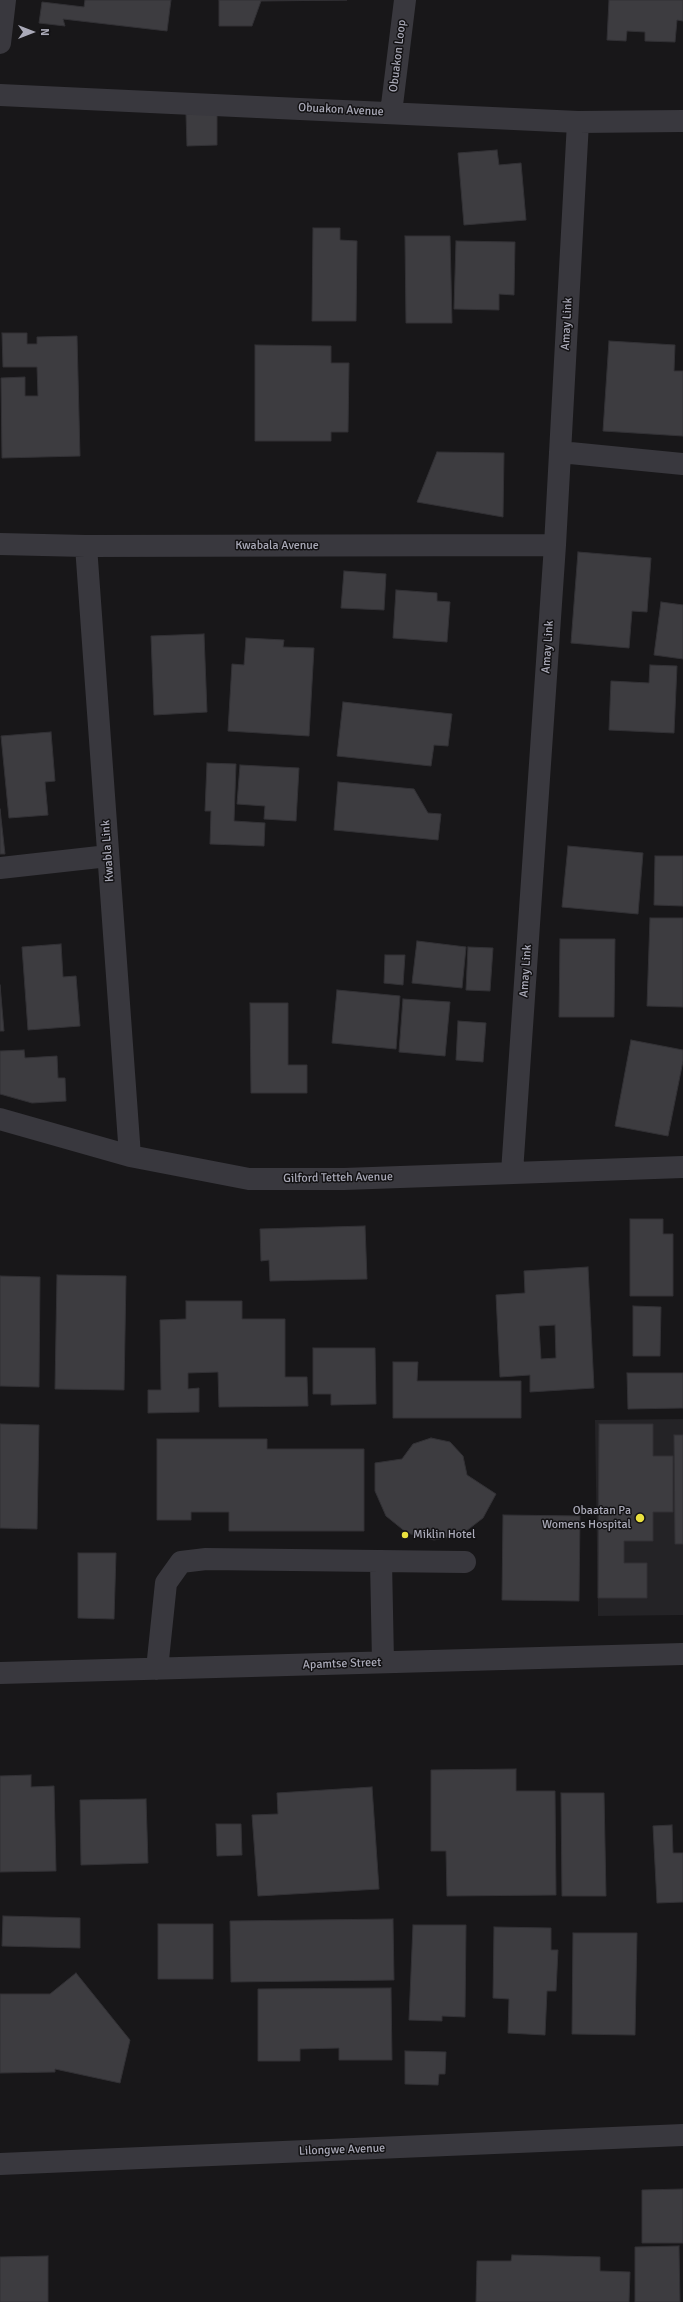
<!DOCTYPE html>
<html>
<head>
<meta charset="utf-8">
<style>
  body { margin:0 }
  #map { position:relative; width:683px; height:2302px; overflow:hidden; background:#181719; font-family:Signika,sans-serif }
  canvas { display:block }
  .north { position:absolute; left:12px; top:12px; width:40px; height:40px; -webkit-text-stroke:3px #131214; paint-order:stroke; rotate:90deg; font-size:11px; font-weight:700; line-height:16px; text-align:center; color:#aaaab8 }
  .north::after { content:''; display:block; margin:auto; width:14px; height:18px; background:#aaaab8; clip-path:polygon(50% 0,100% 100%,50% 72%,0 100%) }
</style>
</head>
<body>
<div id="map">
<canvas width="683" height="2302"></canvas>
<div class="north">N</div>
</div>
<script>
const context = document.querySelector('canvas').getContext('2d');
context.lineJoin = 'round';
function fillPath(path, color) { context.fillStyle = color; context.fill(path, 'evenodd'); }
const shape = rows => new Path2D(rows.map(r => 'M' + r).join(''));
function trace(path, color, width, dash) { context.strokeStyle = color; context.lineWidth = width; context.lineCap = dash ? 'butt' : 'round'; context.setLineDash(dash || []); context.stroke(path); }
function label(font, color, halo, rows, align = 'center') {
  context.font = font + ' Signika,sans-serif'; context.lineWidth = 3; context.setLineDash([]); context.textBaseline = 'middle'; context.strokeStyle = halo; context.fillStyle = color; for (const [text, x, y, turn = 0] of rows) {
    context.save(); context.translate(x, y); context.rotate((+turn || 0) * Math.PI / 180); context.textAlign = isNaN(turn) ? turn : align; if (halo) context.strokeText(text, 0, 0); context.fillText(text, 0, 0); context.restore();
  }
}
fillPath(shape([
  [683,1419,683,1615,598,1616,595,1420]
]), '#242326');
const building = shape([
  [85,0,171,0,167,31,63,19,65,26,39,23,42,2,84,7,85,0],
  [219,0,347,0,261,1,252,26,219,26,219,0],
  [609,0,683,0,683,21,677,20,675,42,645,41,645,32,627,31,626,41,607,40,609,0],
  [217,113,217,145,187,146,186,114,217,113],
  [497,150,499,165,521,163,526,220,464,225,458,153,497,150],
  [313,228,340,228,340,240,357,241,356,321,312,321,313,228],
  [405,236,450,236,452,323,406,323,405,236],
  [456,241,515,242,514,295,499,294,499,310,454,309,456,241],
  [2,333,27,333,27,344,37,344,37,337,77,336,80,456,2,458,1,378,25,377,25,396,38,396,37,367,3,367,2,333],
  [609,341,675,345,674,371,683,371,683,436,603,431,609,341],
  [255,345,331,346,331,363,349,363,348,432,331,432,331,441,255,441,255,345],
  [437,452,504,453,503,517,417,502,437,452],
  [578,552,651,558,647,612,632,611,629,648,571,643,578,552],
  [344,571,386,574,384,610,341,608,344,571],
  [396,590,437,593,437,601,450,602,447,642,393,638,396,590],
  [661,602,683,605,683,659,654,655,661,602],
  [204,634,207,712,154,715,151,636,204,634],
  [246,638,284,640,283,647,314,648,309,736,228,731,232,664,244,665,246,638],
  [650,665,677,666,674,733,609,730,611,681,649,683,650,665],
  [343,702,452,714,448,746,434,745,431,766,337,756,343,702],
  [51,732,55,781,45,782,48,815,9,818,1,736,51,732],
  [207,763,236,764,234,821,265,823,264,846,210,844,211,811,205,811,207,763],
  [240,765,299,768,296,821,264,819,265,806,237,804,240,765],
  [338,782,414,789,428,813,441,814,438,840,334,830,338,782],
  [0,809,5,854,0,854,0,809],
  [568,846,643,853,638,914,562,907,568,846],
  [655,856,683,856,683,906,654,905,655,856],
  [650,918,683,918,683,1007,647,1006,650,918],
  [560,939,615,939,614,1017,559,1017,560,939],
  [417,941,466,947,462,988,412,983,417,941],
  [61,944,63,977,76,976,80,1026,28,1030,22,947,61,944],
  [468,947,493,948,490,991,466,990,468,947],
  [385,955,405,955,403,985,384,983,385,955],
  [0,985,4,1031,0,1031,0,985],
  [337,990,400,996,396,1049,332,1043,337,990],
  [403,999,450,1002,445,1056,399,1052,403,999],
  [250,1003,288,1003,288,1065,307,1065,307,1093,251,1093,250,1003],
  [458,1021,486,1023,483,1062,456,1060,458,1021],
  [631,1040,683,1050,683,1061,668,1136,615,1126,631,1040],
  [24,1050,25,1058,57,1056,58,1078,65,1078,66,1101,32,1103,0,1094,0,1051,24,1050],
  [630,1219,663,1219,663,1234,673,1234,673,1296,630,1296,630,1219],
  [365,1226,367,1279,270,1281,269,1260,261,1261,260,1229,365,1226],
  [588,1267,594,1388,530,1392,530,1375,500,1377,496,1295,525,1293,524,1271,588,1267],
  [555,1325,556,1358,541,1359,539,1326,555,1325],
  [57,1275,126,1276,124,1390,55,1389,57,1275],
  [0,1276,40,1277,39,1387,0,1386,0,1276],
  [186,1301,242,1301,242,1319,285,1319,285,1377,307,1377,308,1406,219,1407,218,1372,188,1373,188,1389,199,1388,199,1412,148,1413,148,1390,161,1390,160,1320,186,1319,186,1301],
  [633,1306,661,1307,660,1356,633,1356,633,1306],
  [313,1348,375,1348,376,1404,331,1405,331,1394,313,1394,313,1348],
  [393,1362,418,1362,417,1381,521,1381,521,1418,393,1418,393,1362],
  [627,1373,683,1373,683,1408,628,1409,627,1373],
  [0,1424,39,1425,37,1529,0,1528,0,1424],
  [599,1424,653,1424,653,1456,673,1456,673,1512,653,1512,653,1541,624,1541,624,1563,647,1563,647,1598,598,1598,599,1424],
  [674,1435,683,1435,683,1544,675,1544,674,1435],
  [431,1438,450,1442,463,1456,467,1475,496,1494,483,1518,461,1535,434,1540,407,1533,386,1516,375,1491,375,1463,402,1459,413,1444,431,1438],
  [157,1439,267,1439,267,1449,364,1449,364,1531,229,1531,229,1512,191,1512,191,1520,157,1520,157,1439],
  [503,1515,580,1516,579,1601,502,1600,503,1515],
  [78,1553,116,1553,114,1619,78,1618,78,1553],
  [516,1769,516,1791,555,1791,556,1895,447,1896,446,1851,431,1851,431,1770,516,1769],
  [31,1775,31,1787,54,1786,56,1871,0,1872,0,1776,31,1775],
  [372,1787,379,1889,258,1896,252,1815,278,1814,277,1793,372,1787],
  [561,1793,604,1793,606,1896,562,1896,561,1793],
  [146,1799,148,1863,81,1865,80,1800,146,1799],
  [216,1824,241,1824,242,1855,217,1856,216,1824],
  [672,1825,673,1853,683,1853,683,1902,657,1903,653,1826,672,1825],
  [3,1916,80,1918,80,1948,2,1946,3,1916],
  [393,1919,394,1980,231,1982,230,1921,393,1919],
  [158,1924,213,1924,213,1979,158,1979,158,1924],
  [413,1925,466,1925,465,2017,442,2016,442,2021,409,2020,413,1925],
  [494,1927,551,1928,551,1950,558,1950,556,1991,547,1991,545,2035,508,2033,509,1999,493,1998,494,1927],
  [573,1933,637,1933,635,2035,572,2034,573,1933],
  [76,1973,130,2040,120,2083,55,2069,55,2072,0,2073,0,1994,50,1994,76,1973],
  [391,1988,392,2060,339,2060,339,2048,300,2049,300,2061,258,2061,258,1989,391,1988],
  [405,2051,446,2052,445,2074,439,2074,438,2085,405,2084,405,2051],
  [683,2189,683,2243,642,2243,642,2190,683,2189],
  [679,2246,680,2302,635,2302,635,2247,679,2246],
  [512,2255,600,2257,600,2271,630,2272,629,2302,476,2302,477,2261,511,2261,512,2255],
  [48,2256,48,2302,0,2302,0,2257,48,2256]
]);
fillPath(building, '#3d3c40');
trace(building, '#323135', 1);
trace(shape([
  [0,43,5,0],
  [0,95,578,122,683,121],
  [391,113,405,0],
  [560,452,683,464],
  [0,544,86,546,555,545],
  [86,546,130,1156],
  [0,868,108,856],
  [0,1119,130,1156,249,1179,344,1179,683,1167],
  [512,1172,555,545,578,122],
  [381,1561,383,1662],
  [157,1669,166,1583,181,1562,206,1559,465,1562],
  [0,1673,683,1654],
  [0,2164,683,2135]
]), '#39383e', 22);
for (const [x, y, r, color] of [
  [640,1518,5,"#eae13e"],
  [405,1535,4,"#eae13e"]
]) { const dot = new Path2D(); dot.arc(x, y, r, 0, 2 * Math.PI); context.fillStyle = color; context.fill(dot); trace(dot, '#131214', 1.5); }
label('12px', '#aaaab8', '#131214', [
  ["Obuakon Loop",398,56,-83],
  ["Obuakon Avenue",341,110,3],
  ["Amay Link",567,324,-87],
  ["Kwabala Avenue",277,546],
  ["Amay Link",548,647,-86],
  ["Kwabla Link",108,851,-94],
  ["Amay Link",526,971,-86],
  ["Gilford Tetteh Avenue",338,1178,-1],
  ["Apamtse Street",342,1664,-2],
  ["Lilongwe Avenue",342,2150,-2]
]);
label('12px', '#aaaab8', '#131214', [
  ["Obaatan Pa",631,1511],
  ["Womens Hospital",631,1525],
  ["Miklin Hotel",413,1535,"left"]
], 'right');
</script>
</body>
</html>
